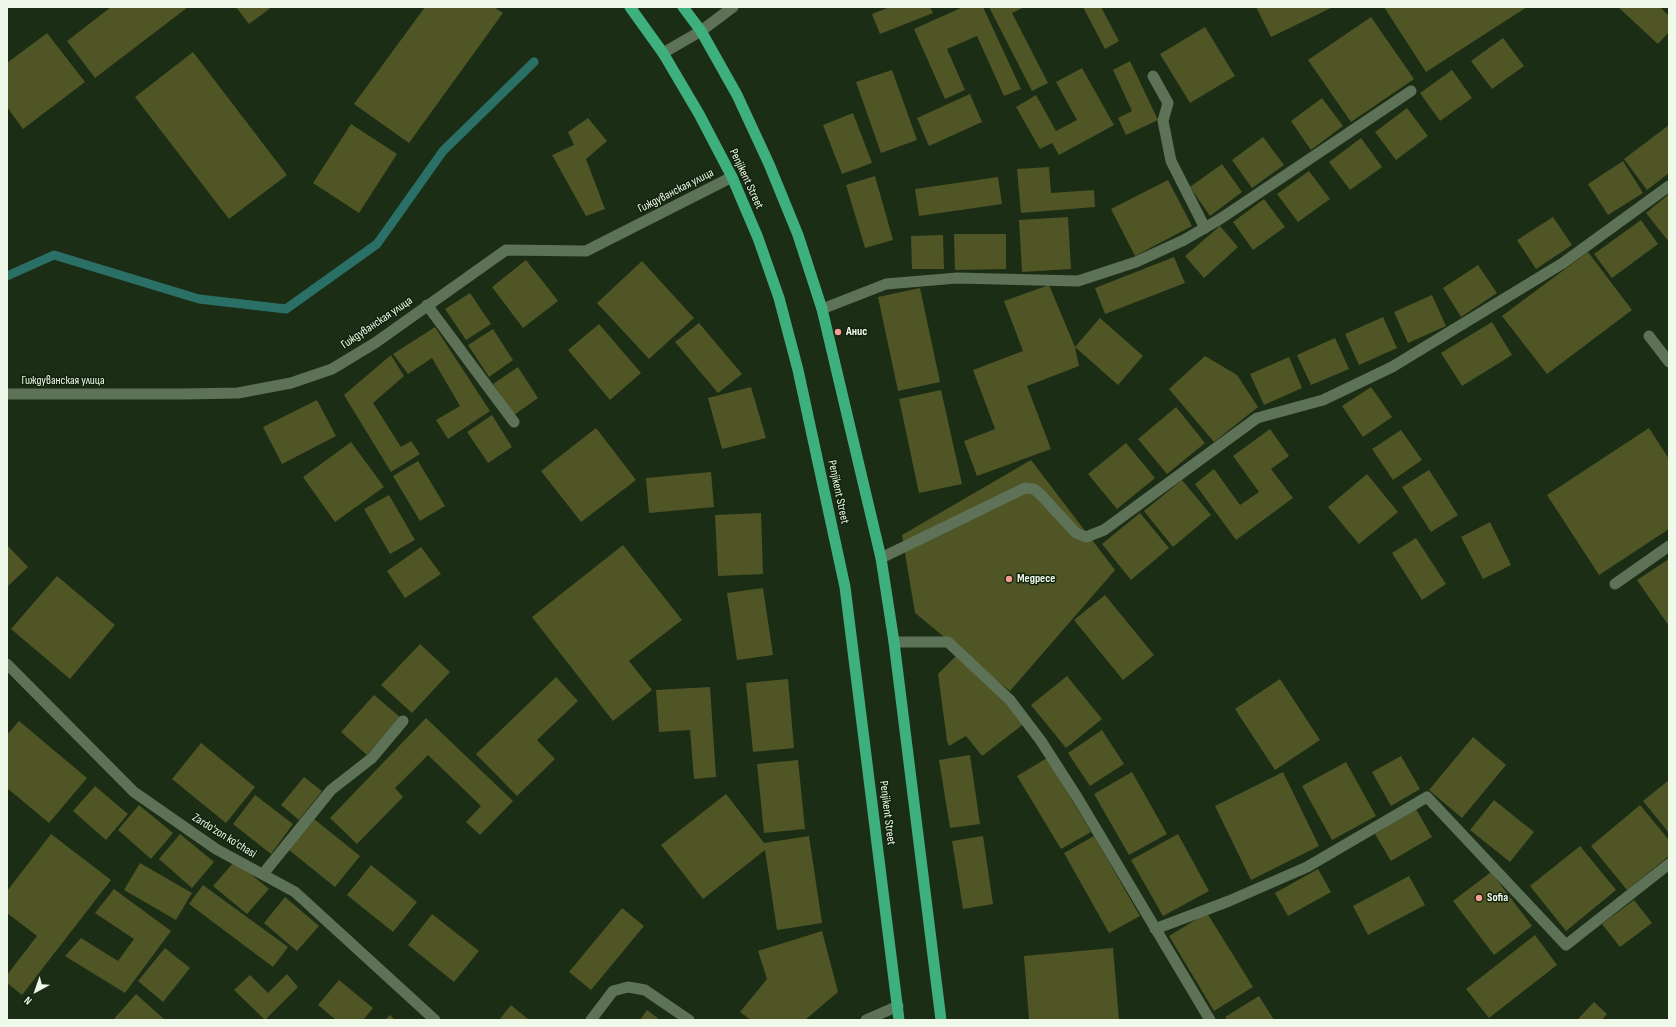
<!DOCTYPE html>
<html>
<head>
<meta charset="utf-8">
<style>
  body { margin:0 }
  #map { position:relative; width:1676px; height:1027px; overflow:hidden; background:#1c2d16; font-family:"Sofia Sans Condensed",sans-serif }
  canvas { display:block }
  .frame { position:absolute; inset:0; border:8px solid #eef9ea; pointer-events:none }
  .north { position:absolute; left:16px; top:971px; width:40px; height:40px; -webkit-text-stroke:3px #12230d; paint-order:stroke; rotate:220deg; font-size:11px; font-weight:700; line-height:16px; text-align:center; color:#eef9ea }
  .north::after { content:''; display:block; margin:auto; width:14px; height:18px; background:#eef9ea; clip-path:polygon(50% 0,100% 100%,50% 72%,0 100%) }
</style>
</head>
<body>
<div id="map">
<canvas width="1676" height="1027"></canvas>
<div class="frame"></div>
<div class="north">N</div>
</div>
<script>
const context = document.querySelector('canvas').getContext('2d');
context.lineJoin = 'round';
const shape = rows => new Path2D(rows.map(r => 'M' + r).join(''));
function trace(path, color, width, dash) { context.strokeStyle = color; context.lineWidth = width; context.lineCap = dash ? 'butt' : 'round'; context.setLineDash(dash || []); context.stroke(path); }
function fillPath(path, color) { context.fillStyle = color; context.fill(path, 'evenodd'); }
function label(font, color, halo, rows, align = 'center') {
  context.font = font + ' "Sofia Sans Condensed",sans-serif'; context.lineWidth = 3; context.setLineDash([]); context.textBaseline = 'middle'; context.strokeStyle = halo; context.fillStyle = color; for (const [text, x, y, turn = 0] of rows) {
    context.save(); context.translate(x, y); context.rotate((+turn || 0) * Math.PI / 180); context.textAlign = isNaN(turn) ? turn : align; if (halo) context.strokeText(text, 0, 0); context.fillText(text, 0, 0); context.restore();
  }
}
trace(shape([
  [7,276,54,255,199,299,286,309,377,244,443,151,534,62]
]), '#2a7066', 9);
fillPath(shape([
  [111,7,188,7,95,78,67,41],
  [236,7,272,7,249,24],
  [425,7,494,7,503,13,409,143,354,104],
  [890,7,930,7,933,13,880,34,872,14],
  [963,7,983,7,1021,89,1004,96,977,36,947,49,965,90,945,99,914,29],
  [989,7,1024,7,1012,13,1048,83,1032,91],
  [1083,7,1101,7,1119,41,1105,49],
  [1256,7,1333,7,1271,37],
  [1384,7,1527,7,1426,72],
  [1618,7,1660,7,1669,16,1669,32,1658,44],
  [1371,17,1414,79,1351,122,1308,60],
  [1205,27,1235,76,1190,103,1160,54],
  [47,33,85,82,23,129,7,107,7,63],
  [1503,38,1524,66,1492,89,1471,61],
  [193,52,287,175,229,219,135,97],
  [1130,61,1158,120,1126,135,1118,118,1132,111,1113,70],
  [1082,68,1114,125,1059,155,1052,143,1040,149,1016,107,1036,95,1056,131,1077,120,1056,82],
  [892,70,917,140,881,153,856,82],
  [1452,70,1472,98,1440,121,1420,93],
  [970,94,982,122,929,146,917,118],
  [1322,98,1343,126,1311,150,1291,121],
  [1407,108,1428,136,1396,160,1375,132],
  [853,113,872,163,842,174,823,125],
  [588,118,607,141,586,159,605,209,586,216,552,155,574,145,568,132],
  [351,124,397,154,359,213,313,183],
  [1669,125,1669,173,1647,190,1624,159],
  [1263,137,1284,165,1252,188,1232,160],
  [1361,138,1382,167,1350,190,1329,162],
  [1623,161,1643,193,1608,215,1588,184],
  [1222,164,1242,192,1210,216,1190,187],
  [1049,167,1051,193,1094,190,1095,207,1021,213,1017,169],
  [1309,171,1330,199,1298,222,1277,194],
  [875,176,893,240,865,248,846,185],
  [998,177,1002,204,919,216,915,189],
  [1168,180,1192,226,1135,256,1111,209],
  [1669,194,1669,242,1646,213],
  [1264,199,1285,227,1253,250,1233,222],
  [1068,217,1071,269,1022,272,1019,220],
  [1553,217,1572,245,1536,269,1517,240],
  [1641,220,1658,244,1612,278,1594,254],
  [1220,226,1238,247,1204,278,1185,256],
  [954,234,1006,234,1006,269,955,270],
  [943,235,944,269,912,269,911,236],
  [1588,252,1632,310,1547,374,1502,316],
  [1174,257,1185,283,1105,314,1095,288],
  [526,260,558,301,523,328,492,287],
  [642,261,694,318,649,359,597,303],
  [1478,265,1497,293,1461,317,1443,288],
  [1049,285,1075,347,1079,366,1027,386,1051,449,977,476,964,441,995,429,973,370,1023,351,1004,301],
  [920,288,940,382,898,391,878,297],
  [470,293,491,324,466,340,445,309],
  [1432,295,1446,326,1408,343,1394,312],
  [1383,317,1397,348,1359,365,1345,334],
  [1100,318,1143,356,1118,385,1075,347],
  [1492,322,1512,355,1462,386,1441,353],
  [699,323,742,374,718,393,675,342],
  [599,324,641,373,610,400,568,350],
  [435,327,490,411,448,439,436,420,460,406,432,358,408,374,393,354],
  [493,329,513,360,489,377,468,345],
  [1335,338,1349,369,1311,385,1297,355],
  [391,355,404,376,373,403,401,447,411,441,420,454,391,472,344,395],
  [1205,356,1237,375,1258,407,1214,442,1169,389],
  [1289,357,1302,388,1264,405,1250,374],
  [518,367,538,398,514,415,493,384],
  [751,387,766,438,722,449,708,398],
  [1371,387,1392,417,1363,437,1342,406],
  [941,390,962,484,919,493,899,399],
  [317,400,336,436,282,464,263,427],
  [1176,407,1205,443,1167,474,1138,439],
  [492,415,512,447,488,463,467,432],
  [596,428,636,480,581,522,541,471],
  [1649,428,1669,459,1669,529,1599,575,1547,495],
  [1270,429,1289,456,1271,469,1293,498,1236,540,1195,484,1214,469,1240,505,1259,492,1233,456],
  [1401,430,1422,460,1393,480,1372,449],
  [351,442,384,487,335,522,303,477],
  [1126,443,1155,478,1117,509,1088,474],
  [1031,460,1115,570,1010,691,915,613,902,535],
  [418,461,445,506,420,521,393,476],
  [1429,470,1458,515,1431,532,1402,487],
  [711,472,714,507,649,513,646,478],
  [1367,474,1398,512,1359,544,1328,507],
  [1182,480,1211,515,1173,547,1144,511],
  [389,495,415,540,390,554,364,509],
  [761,513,763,574,718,576,715,515],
  [1140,513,1169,548,1131,580,1102,544],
  [1490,522,1511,565,1483,579,1461,537],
  [1416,538,1446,584,1422,600,1392,553],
  [7,545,28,567,7,587],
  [623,545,682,620,629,661,652,690,613,721,532,617],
  [421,547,441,574,405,598,387,571],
  [1669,559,1669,626,1637,580],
  [57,576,115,625,70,679,11,629],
  [763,588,773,655,737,660,727,593],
  [1105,595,1154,655,1123,680,1074,620],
  [420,644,450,672,412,713,381,685],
  [956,656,976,671,1025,723,982,756,966,736,949,746,947,741,938,674],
  [1067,676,1102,719,1066,748,1031,705],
  [556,677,578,701,537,740,555,759,517,796,476,754],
  [788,679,794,748,753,752,746,683],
  [1280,679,1320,740,1275,770,1235,709],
  [710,687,716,777,694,779,690,730,659,732,656,690],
  [374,695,400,717,367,755,341,732],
  [426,718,513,801,480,835,466,822,481,806,428,755,395,788,403,797,357,844,330,818],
  [19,721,87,778,49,823,7,788,7,735],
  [1102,730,1124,764,1090,786,1068,753],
  [1473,737,1506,765,1462,818,1429,790],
  [201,743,255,787,226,823,172,779],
  [970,755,980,824,950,828,939,760],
  [1401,756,1420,789,1391,806,1372,772],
  [1047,758,1091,832,1061,849,1017,776],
  [798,760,805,829,764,833,757,764],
  [1346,762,1376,816,1332,840,1302,786],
  [1132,772,1167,834,1129,855,1094,794],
  [1283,772,1319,846,1251,880,1215,806],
  [304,777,322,791,299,820,281,805],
  [1669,780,1669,833,1643,801],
  [95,786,128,814,106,840,73,811],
  [726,794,764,843,809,836,822,923,777,930,765,850,703,899,661,845],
  [255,795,293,824,271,854,233,824],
  [1494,800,1534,832,1510,862,1470,830],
  [139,805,173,833,151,859,118,830],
  [1640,805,1669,840,1669,856,1627,890,1591,846],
  [1416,809,1432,837,1391,861,1375,834],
  [314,819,360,856,335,887,289,850],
  [51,834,111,880,22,995,7,983,7,975,37,936,7,913,7,891],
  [180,834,214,862,192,888,159,859],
  [1178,834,1209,891,1163,916,1131,860],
  [983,836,993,904,963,909,952,841],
  [1094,836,1140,916,1109,933,1064,853],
  [1580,846,1616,890,1566,931,1530,886],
  [235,861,269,889,247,914,213,886],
  [140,863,192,893,176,920,124,890],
  [371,865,417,902,393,932,347,895],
  [1318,869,1331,892,1288,916,1275,893],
  [1491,872,1532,926,1494,955,1453,901],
  [1409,876,1425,905,1368,935,1353,906],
  [203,885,288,947,273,967,189,904],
  [114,889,171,931,125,993,65,956,81,938,118,961,134,939,95,913],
  [285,897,319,926,297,951,264,923],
  [1634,900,1652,923,1620,947,1602,924],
  [622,908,644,926,591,990,569,972],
  [1207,913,1253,987,1214,1011,1169,936],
  [432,914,479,951,454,982,408,945],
  [822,931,838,992,805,1020,751,1020,740,1012,767,979,758,951],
  [1535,935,1557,965,1489,1018,1466,989],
  [165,948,190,968,163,1002,138,981],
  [1113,948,1119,1020,1029,1020,1024,956],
  [287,974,298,987,265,1020,234,990,250,975,268,993],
  [339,980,373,1008,363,1020,336,1020,318,1005],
  [136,994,165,1020,113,1020],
  [1259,996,1274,1020,1227,1020,1225,1017],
  [1594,1002,1607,1014,1602,1020,1577,1020],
  [511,1005,529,1020,499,1020],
  [647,1010,660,1020,640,1020],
  [390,1015,395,1020,385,1020]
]), '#4f5524');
trace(shape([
  [663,53,701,31,733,7],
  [1153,76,1168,103,1163,121,1171,161,1205,228],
  [427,305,514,422],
  [1649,336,1669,362],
  [1615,584,1669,546],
  [263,874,331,790,372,758,403,721]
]), '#5e7257', 11);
trace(shape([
  [822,309,886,284,957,278,1078,281,1136,262,1184,240,1220,219,1411,91],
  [881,558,1025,488,1034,489,1041,495,1076,533,1086,537,1104,530,1257,418,1323,400,1392,367,1563,263,1669,186],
  [894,642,948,642,1010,700,1041,741,1077,797,1210,1020],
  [7,664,134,792,216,849,295,892,435,1020],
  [1155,929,1229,901,1307,867,1427,797,1566,945,1669,864],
  [591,1020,613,991,628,987,645,990,689,1020],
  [866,1020,898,1006]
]), '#5e7257', 11);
trace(shape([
  [7,394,184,394,238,393,291,383,332,369,375,343,506,250,586,251,732,177]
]), '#5e7257', 11);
trace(shape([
  [630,7,663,53,699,114,732,177,758,238,779,298,798,370,845,587,899,1020],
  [683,7,701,31,737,95,769,164,798,235,822,309,881,558,894,642,941,1020]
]), '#3eb07d', 11);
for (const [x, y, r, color] of [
  [838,332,4,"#f59c93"],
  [1009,579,4,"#f59c93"],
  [1479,898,4,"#f59c93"]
]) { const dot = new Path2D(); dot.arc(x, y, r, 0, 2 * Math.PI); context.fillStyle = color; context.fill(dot); trace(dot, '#12230d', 1.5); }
label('12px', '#eef9ea', '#12230d', [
  ["Penjikent Street",746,179,65],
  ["Гиждуванская улица",676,191,-27],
  ["Гиждуванская улица",377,323,-34],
  ["Гиждуванская улица",63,381],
  ["Penjikent Street",838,492,78],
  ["Penjikent Street",887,813,83],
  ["Zardo'zon ko'chasi",224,836,32]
]);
label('bold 12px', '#eef9ea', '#12230d', [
  ["Анис",846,332],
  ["Медресе",1017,579],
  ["Sofia",1487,898]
], 'left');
</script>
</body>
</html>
